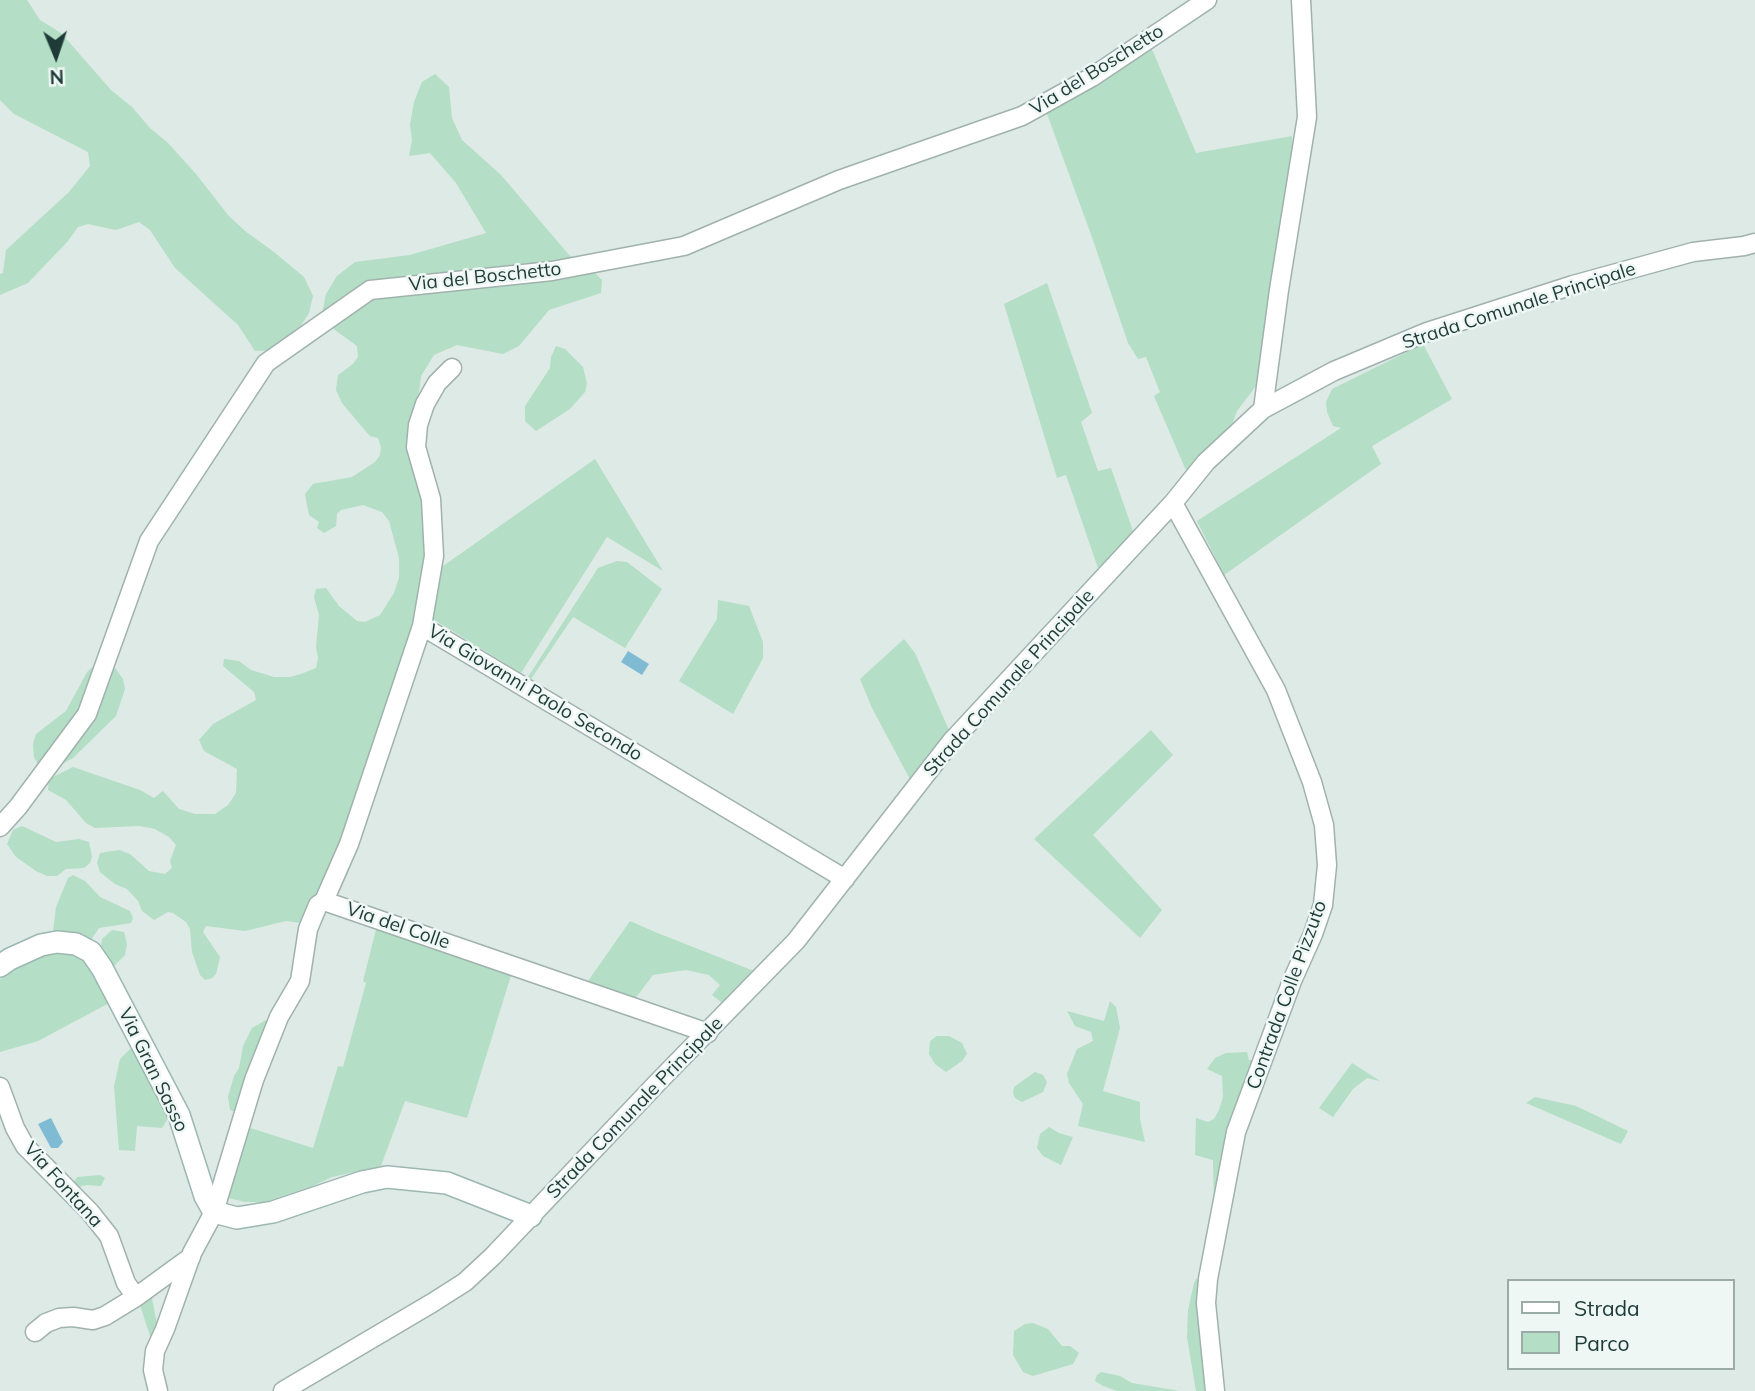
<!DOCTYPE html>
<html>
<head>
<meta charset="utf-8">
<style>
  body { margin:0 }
  #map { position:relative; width:1755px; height:1391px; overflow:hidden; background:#ddeae6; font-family:Mulish,sans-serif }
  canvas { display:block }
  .legend { position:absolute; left:1507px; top:1279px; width:228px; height:91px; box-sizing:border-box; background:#eef7f4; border:2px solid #9baca8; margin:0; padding:9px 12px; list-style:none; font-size:21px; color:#1e3b37 }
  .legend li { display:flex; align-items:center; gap:14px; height:35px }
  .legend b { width:35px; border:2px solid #9baca8 }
  .north { position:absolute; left:21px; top:21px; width:70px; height:70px; -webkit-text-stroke:5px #eef7f4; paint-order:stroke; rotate:178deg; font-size:19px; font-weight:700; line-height:28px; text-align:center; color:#1e3b37 }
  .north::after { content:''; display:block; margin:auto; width:24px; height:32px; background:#1e3b37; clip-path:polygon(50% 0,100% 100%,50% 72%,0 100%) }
</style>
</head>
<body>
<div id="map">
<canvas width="1755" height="1391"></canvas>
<ul class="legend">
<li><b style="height:9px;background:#fff"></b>Strada</li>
<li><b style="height:19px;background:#b4dec5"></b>Parco</li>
</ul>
<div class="north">N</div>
</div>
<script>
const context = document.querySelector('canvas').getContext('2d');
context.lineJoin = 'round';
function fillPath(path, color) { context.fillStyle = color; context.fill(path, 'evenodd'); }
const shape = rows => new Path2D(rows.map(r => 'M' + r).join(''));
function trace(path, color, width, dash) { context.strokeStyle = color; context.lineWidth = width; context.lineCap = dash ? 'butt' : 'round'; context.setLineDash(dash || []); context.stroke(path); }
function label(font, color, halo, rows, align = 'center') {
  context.font = font + ' Mulish,sans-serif'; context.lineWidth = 5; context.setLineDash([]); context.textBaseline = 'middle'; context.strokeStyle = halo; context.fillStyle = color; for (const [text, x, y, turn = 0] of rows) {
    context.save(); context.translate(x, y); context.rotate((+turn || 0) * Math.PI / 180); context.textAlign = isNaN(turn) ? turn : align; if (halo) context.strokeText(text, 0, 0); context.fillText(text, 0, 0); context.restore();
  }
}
fillPath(shape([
  [0,0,27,0,40,20,61,33,111,90,132,107,150,128,168,143,196,174,228,215,245,231,274,252,304,277,313,296,309,313,298,330,275,350,255,351,238,325,175,268,150,230,139,222,116,230,88,224,78,227,68,241,28,283,0,295,0,274,3,273,6,250,69,192,90,166,88,152,14,114,0,100],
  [1151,47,1196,153,1292,136,1292,168,1260,358,1262,367,1260,375,1256,386,1237,411,1231,427,1188,475,1154,396,1160,392,1146,357,1138,359,1128,343,1093,240,1046,111],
  [435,74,449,87,452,118,462,140,501,175,569,255,589,267,602,280,601,293,549,310,519,346,503,354,457,345,434,355,421,376,416,416,436,571,595,459,663,571,607,537,521,673,428,616,369,779,309,924,286,921,245,931,206,926,203,932,220,957,216,974,212,978,205,980,200,975,192,952,190,929,186,922,173,913,168,912,154,920,142,911,138,901,127,889,115,884,100,872,97,863,100,853,119,850,130,854,149,871,165,874,172,868,170,861,176,845,169,837,155,829,139,826,95,828,86,823,66,800,48,790,49,779,73,767,140,790,154,798,163,791,179,809,195,814,215,814,228,805,236,793,237,769,204,751,199,740,213,724,256,700,254,692,223,666,224,659,239,661,251,670,274,677,290,677,301,674,316,668,318,658,316,647,319,615,314,597,316,589,326,588,339,606,357,621,365,622,380,615,394,593,399,578,399,558,389,521,382,512,363,505,341,510,337,514,336,526,324,533,317,528,319,522,309,515,305,494,313,484,352,477,375,462,380,455,381,447,378,438,370,436,362,427,342,403,336,390,338,375,353,364,358,357,357,346,335,330,322,314,326,294,337,276,355,262,410,255,486,233,456,183,430,153,409,156,412,140,410,125,414,102,422,82],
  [1047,283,1092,413,1081,422,1098,471,1111,468,1134,534,1098,568,1066,475,1057,478,1004,304],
  [1423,344,1452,399,1372,446,1381,464,1224,575,1197,521,1341,428,1333,426,1327,412,1326,402,1332,389],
  [556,346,565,349,583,367,587,384,585,392,570,409,536,431,525,421,525,406,550,368,551,357],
  [617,561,627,562,662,589,625,648,573,617,531,679,528,677,598,568],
  [718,600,749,606,763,642,763,658,733,714,679,681,717,619],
  [904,639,915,653,952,737,913,785,872,708,860,679],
  [100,660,113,665,123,679,125,689,116,716,73,758,60,765,39,767,34,757,33,744,36,734,66,711,87,672],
  [1151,730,1173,755,1093,835,1162,910,1140,938,1034,839],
  [22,826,56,842,79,839,89,842,92,857,90,863,84,868,66,869,57,876,47,876,36,871,16,857,7,844,13,830],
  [73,875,85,881,100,897,130,911,133,918,131,923,99,928,89,943,53,932,56,907,68,878],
  [630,921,655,932,759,973,725,1005,712,995,720,985,709,975,686,970,653,975,634,1000,586,984],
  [377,926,512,972,467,1118,405,1101,381,1166,332,1177,313,1186,265,1202,245,1202,224,1197,244,1126,313,1148,338,1066,343,1067,366,983,363,981],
  [112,930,124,932,127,944,125,955,114,966,101,946,102,939],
  [60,949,80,954,113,1001,38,1041,0,1052,0,979,35,957],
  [1110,1001,1116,1007,1120,1028,1103,1091,1140,1102,1140,1119,1145,1142,1078,1126,1083,1104,1069,1083,1067,1074,1077,1049,1093,1041,1091,1032,1075,1026,1067,1011,1104,1021],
  [266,1020,266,1035,235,1112,230,1110,228,1097,234,1076,239,1068,243,1046,252,1028],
  [937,1036,949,1036,962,1043,967,1054,962,1061,946,1072,935,1064,929,1054,930,1041],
  [135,1044,171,1114,162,1128,137,1126,135,1151,119,1150,114,1086,120,1059],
  [1247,1052,1249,1060,1257,1060,1214,1211,1213,1160,1195,1155,1196,1118,1208,1122,1214,1119,1219,1110,1223,1097,1222,1076,1207,1069,1215,1058,1226,1053],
  [1352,1063,1380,1081,1367,1078,1353,1089,1333,1117,1319,1108],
  [1035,1072,1043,1075,1047,1082,1043,1092,1022,1102,1015,1098,1013,1093,1014,1087],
  [1535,1097,1576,1106,1628,1131,1621,1144,1526,1103],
  [1049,1127,1059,1133,1073,1137,1061,1165,1043,1156,1037,1148,1040,1134],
  [100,1175,105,1178,101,1186,86,1185,76,1188,73,1184,77,1177],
  [1202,1278,1213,1391,1196,1391,1187,1337,1188,1310,1194,1283,1196,1279],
  [151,1293,158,1330,152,1342,140,1305],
  [1033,1323,1048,1329,1062,1346,1070,1346,1079,1353,1073,1364,1033,1376,1023,1372,1013,1355,1014,1331,1025,1324],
  [1101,1372,1120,1376,1132,1383,1180,1391,1117,1391,1103,1386,1095,1381,1097,1375]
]), '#b4dec5');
fillPath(shape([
  [628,651,649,664,642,675,621,662],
  [51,1118,63,1142,58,1148,51,1148,38,1124]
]), '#80bbd4');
const street = shape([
  [452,368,437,383,425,404,418,425,416,447,431,499,434,556,422,626,845,879],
  [1263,409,1279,290,1307,117,1301,0],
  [1173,503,1276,690,1312,782,1324,825,1327,865,1323,905,1313,934,1292,981,1236,1132,1208,1279,1206,1303,1215,1391],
  [0,827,18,807,87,714,149,541,266,363,370,290,552,271,684,246,839,180,1022,116,1092,77,1207,0],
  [324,901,349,844,422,626],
  [0,1087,15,1128,25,1146,90,1212,109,1236,126,1283,136,1297,191,1257],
  [35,1332,46,1323,59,1318,73,1317,93,1320,105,1316,136,1297],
  [158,1391,153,1370,155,1351,165,1329,192,1253,214,1212,254,1080,279,1017,300,981,308,929,318,905,324,901,708,1033],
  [283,1391,432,1303,465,1282,493,1256,659,1081,796,941,951,742,1173,503,1206,462,1263,409,1334,371,1427,332,1573,285,1693,252,1744,246,1755,243]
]);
const secondary = shape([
  [0,966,10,959,41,945,57,942,76,944,91,952,102,968,179,1115,205,1196,214,1212,237,1218,273,1212,362,1182,387,1177,447,1183,531,1216]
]);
trace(street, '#a0b2ae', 21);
trace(secondary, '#9cb7b1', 24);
trace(street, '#fff', 18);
trace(secondary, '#fff', 21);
label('19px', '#1e3b37', '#eef7f4', [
  ["Via del Boschetto",1097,70,-32],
  ["Via del Boschetto",485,277,-6],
  ["Strada Comunale Principale",1519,306,-18],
  ["Strada Comunale Principale",1009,683,-48],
  ["Via Giovanni Paolo Secondo",535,693,31],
  ["Via del Colle",398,926,19],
  ["Contrada Colle Pizzuto",1287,995,-70],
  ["Via Gran Sasso",153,1070,64],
  ["Strada Comunale Principale",635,1108,-46],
  ["Via Fontana",63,1185,48]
]);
</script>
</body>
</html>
